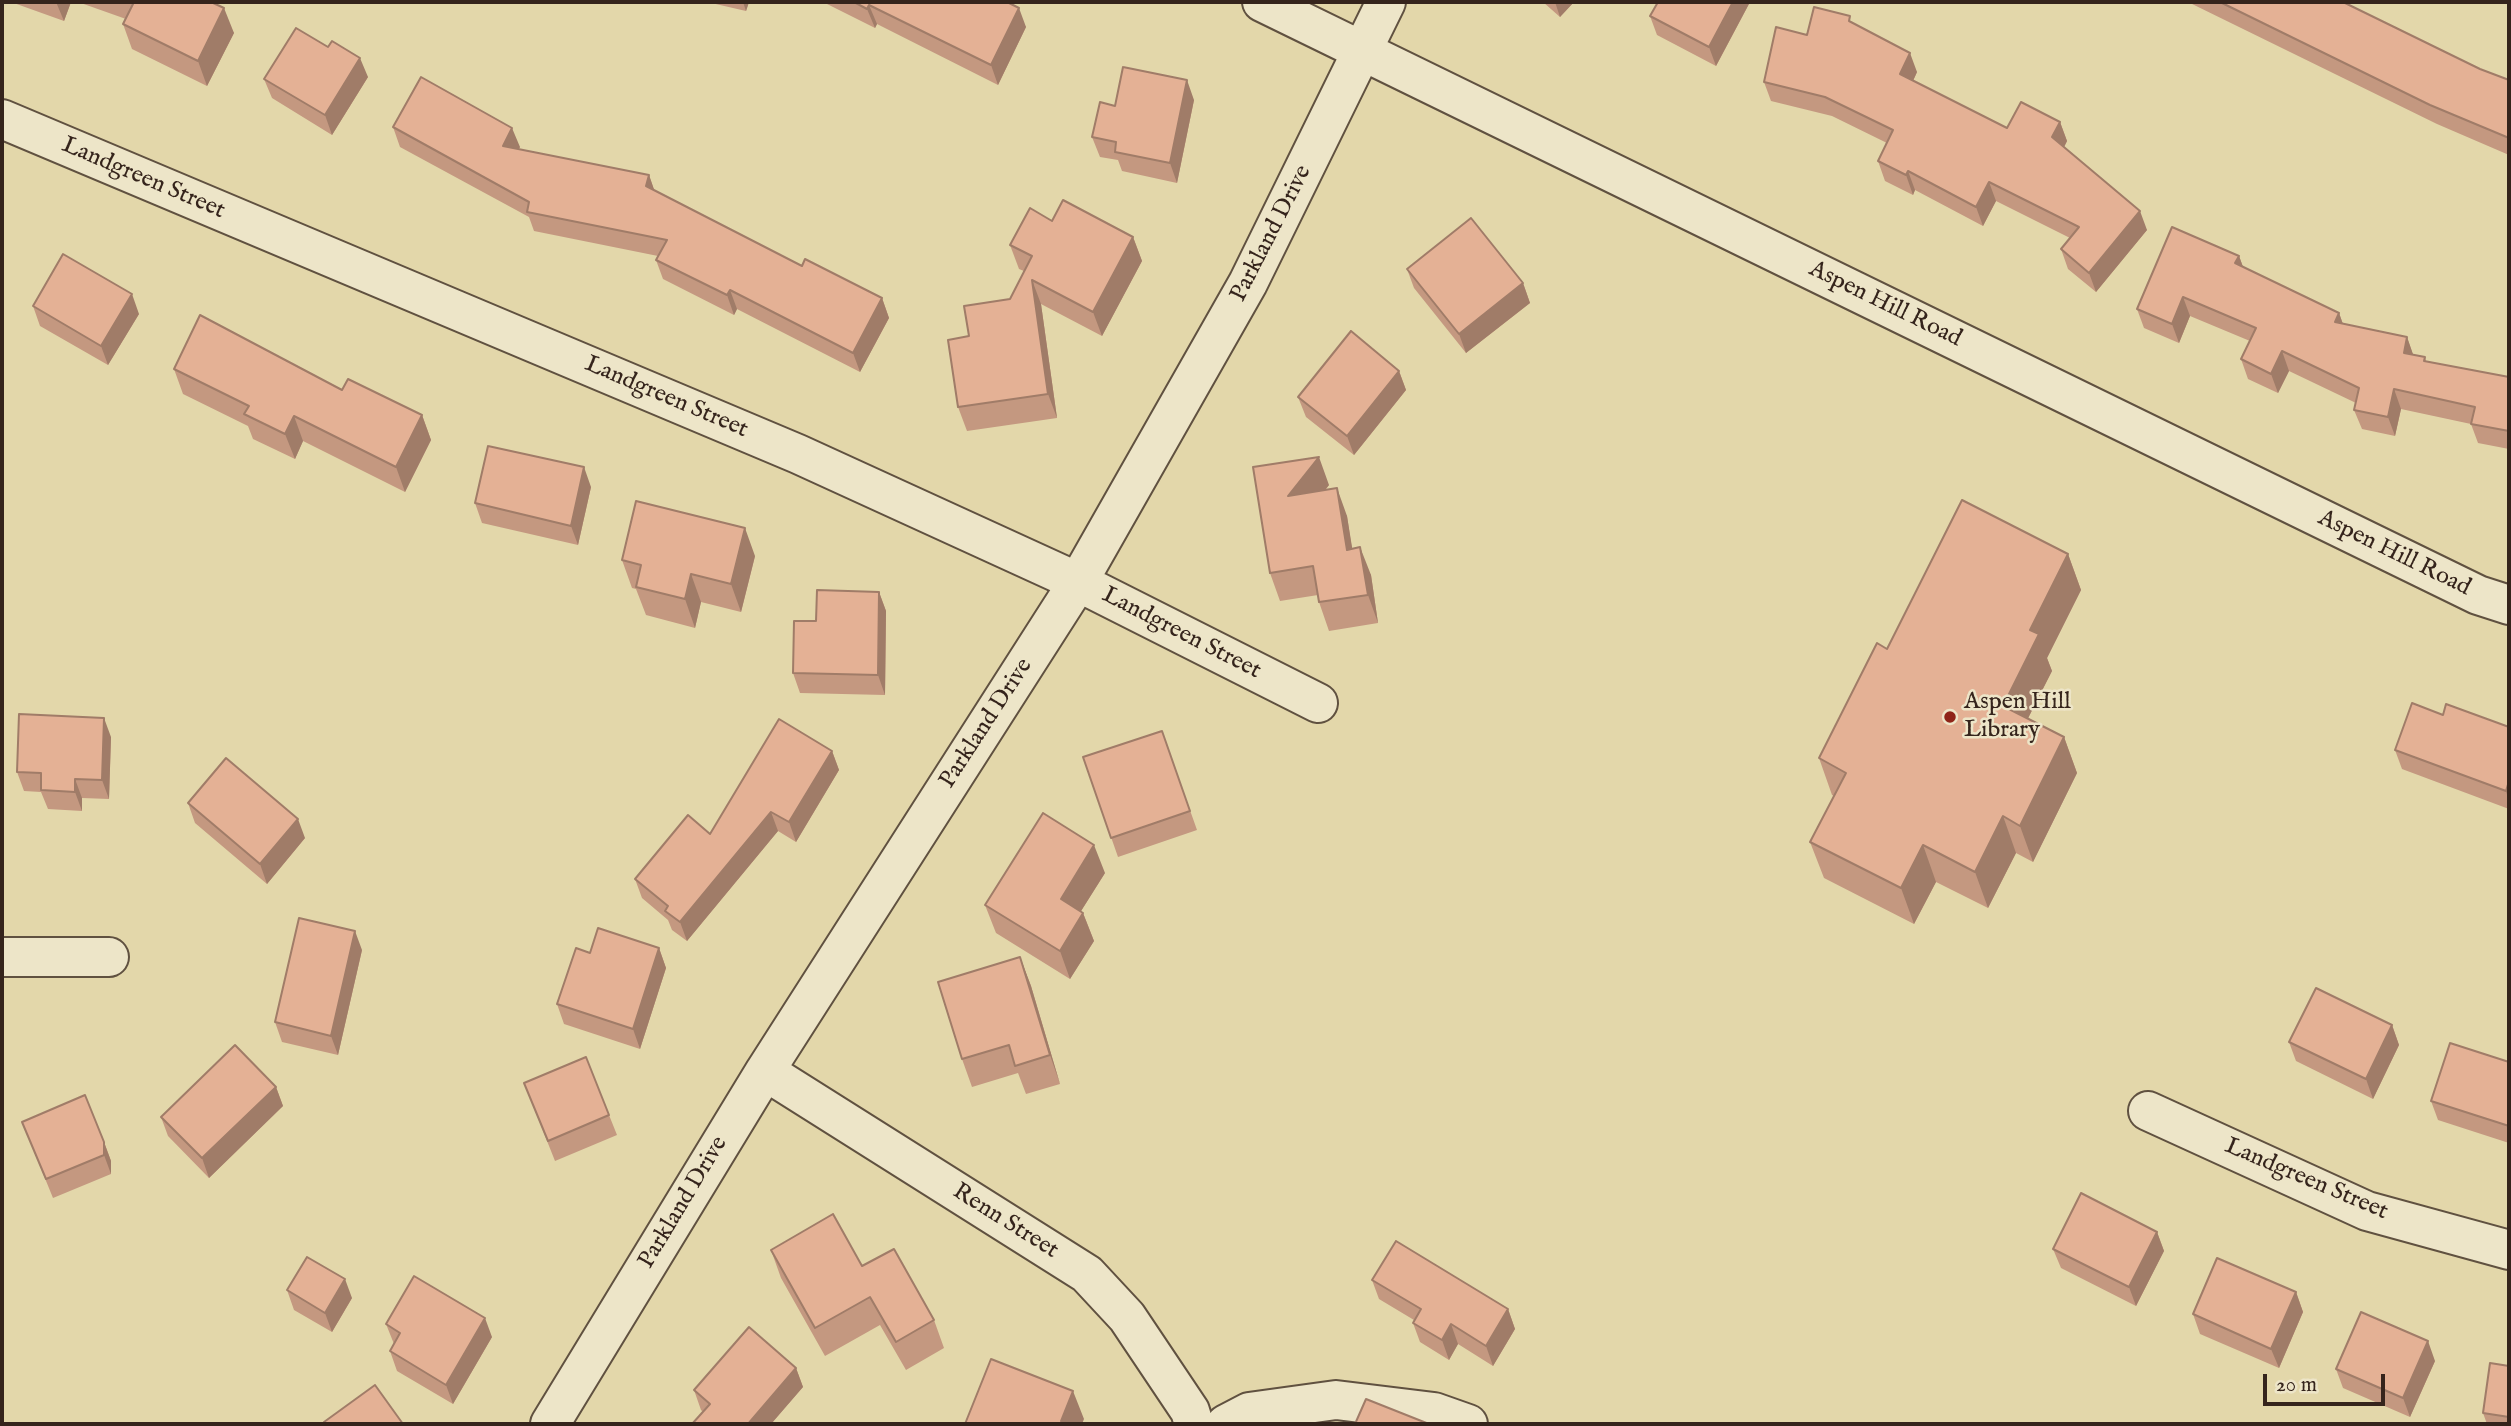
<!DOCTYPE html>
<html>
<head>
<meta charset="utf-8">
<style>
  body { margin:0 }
  #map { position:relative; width:2511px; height:1426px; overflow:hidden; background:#e3d7aa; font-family:"IM FELL English",serif }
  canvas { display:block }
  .frame { position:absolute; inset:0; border:4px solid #35241c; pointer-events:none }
  .scale { position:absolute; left:2263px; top:1374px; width:122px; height:32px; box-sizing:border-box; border:4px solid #35241c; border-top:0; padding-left:9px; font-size:21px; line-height:24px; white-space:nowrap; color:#35241c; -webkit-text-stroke:5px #ede5c8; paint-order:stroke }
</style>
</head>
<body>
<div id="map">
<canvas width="2511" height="1426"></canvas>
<div class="frame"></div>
<div class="scale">20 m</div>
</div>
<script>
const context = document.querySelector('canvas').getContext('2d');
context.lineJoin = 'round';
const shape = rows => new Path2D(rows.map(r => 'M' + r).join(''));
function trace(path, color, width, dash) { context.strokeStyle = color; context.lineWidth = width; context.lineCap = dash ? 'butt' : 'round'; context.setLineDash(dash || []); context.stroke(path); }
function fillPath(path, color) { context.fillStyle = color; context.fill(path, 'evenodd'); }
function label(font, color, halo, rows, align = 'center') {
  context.font = font + ' "IM FELL English",serif'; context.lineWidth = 5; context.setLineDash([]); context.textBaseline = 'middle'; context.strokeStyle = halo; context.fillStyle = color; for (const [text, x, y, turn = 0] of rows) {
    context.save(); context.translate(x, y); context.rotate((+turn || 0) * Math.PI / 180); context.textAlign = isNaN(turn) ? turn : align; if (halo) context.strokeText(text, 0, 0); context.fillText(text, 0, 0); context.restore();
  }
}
const minor = shape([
  [1262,2,2478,595,2509,605],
  [2,119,798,454,1078,582,1318,703],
  [2,957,109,957],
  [765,1071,1087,1274,1127,1317,1190,1411,1194,1424],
  [2148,1111,2367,1211,2509,1250],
  [550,1424,765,1071,1078,582,1248,283,1386,2],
  [1226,1424,1249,1412,1336,1400,1434,1412,1468,1424]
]);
trace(minor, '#605140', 42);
trace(minor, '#ede5c8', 38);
fillPath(shape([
  [11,2,71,2,64,21],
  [78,2,211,2,234,33,207,86,132,49,123,24,126,19],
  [707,2,749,2,746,11],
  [823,2,1007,2,1026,27,998,85,877,24,875,28],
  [1543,2,1574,2,1560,17],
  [1750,2,1716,66,1657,35,1650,16],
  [2188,2,2343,2,2480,69,2509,80,2509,155,2437,124],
  [1853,23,1917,72,1913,81,2007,128,2060,122,2067,141,2064,147,2147,230,2096,292,2068,269,2061,249,2070,238,1996,201,1983,226,1915,190,1913,195,1885,181,1878,161,1887,143,1832,116,1771,101,1764,82],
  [328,47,368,77,332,135,272,98,264,79],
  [1194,100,1177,183,1122,171,1118,160,1100,157,1092,137,1115,106],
  [393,127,520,147,518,149,649,175,654,190,802,266,882,298,889,318,860,372,737,309,734,315,663,279,656,260,658,256,534,231,529,217,400,147],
  [1052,221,1133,237,1142,261,1102,336,1041,304,1057,418,967,431,958,407,969,336,1010,299,1024,271,1019,269,1010,245],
  [2239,256,2243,267,2339,313,2343,324,2407,337,2413,355,2425,357,2426,361,2509,377,2509,449,2478,443,2471,424,2401,409,2395,436,2362,429,2354,410,2356,403,2289,371,2278,393,2248,379,2241,359,2250,341,2190,316,2179,343,2144,328,2137,309],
  [1407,269,1523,283,1530,303,1466,353,1414,288],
  [33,306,139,314,108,365,40,326],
  [174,369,342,390,422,415,431,440,405,492,303,441,295,459,253,439,248,426,183,394],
  [1399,371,1406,390,1354,455,1306,417,1298,397],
  [1253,467,1329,485,1326,489,1347,516,1352,549,1371,575,1378,623,1329,631,1319,602,1318,595,1280,601,1270,573],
  [591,487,578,545,482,523,475,503],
  [2068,554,2081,590,2047,658,2052,671,2028,718,2064,737,2077,773,2033,862,2016,853,1988,908,1936,882,1914,924,1824,878,1810,842,1834,796,1832,795,1819,758,1887,649],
  [755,556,741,612,701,602,695,628,646,615,636,589,632,588,622,560],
  [879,592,886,611,885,695,800,693,793,673,816,621],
  [2443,715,2509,727,2509,809,2402,769,2395,750],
  [1162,731,1197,830,1118,857,1083,757],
  [111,737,109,799,82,798,82,811,48,809,41,792,24,791,17,772],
  [832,751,839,770,796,842,778,831,687,941,672,930,668,920,642,898,635,879,710,834],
  [188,803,305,838,267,884,195,823],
  [1105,873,1081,911,1083,913,1094,941,1070,979,996,933,985,905],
  [659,948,666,968,640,1049,564,1024,557,1004,590,953],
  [362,950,338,1055,282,1042,275,1022],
  [1020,957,1031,986,1060,1084,1026,1094,1018,1073,972,1087,962,1059],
  [2392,1025,2399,1045,2373,1099,2296,1061,2289,1042],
  [2509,1062,2509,1143,2438,1120,2431,1101],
  [524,1083,609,1115,617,1135,555,1161],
  [276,1087,283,1106,209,1178,168,1136,161,1117],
  [22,1122,104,1142,111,1161,111,1174,53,1198],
  [2157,1232,2164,1251,2136,1306,2061,1268,2053,1249],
  [771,1250,862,1266,934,1320,944,1348,906,1370,880,1325,825,1356,781,1278],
  [1372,1280,1508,1309,1515,1329,1493,1366,1458,1344,1449,1360,1420,1342,1413,1323,1414,1320,1379,1299],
  [287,1290,352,1298,332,1332,294,1310],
  [2296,1292,2303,1312,2279,1368,2200,1334,2193,1314],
  [386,1324,492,1337,453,1404,397,1371,390,1351,394,1344],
  [2435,1361,2410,1417,2343,1388,2336,1369],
  [2509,1366,2509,1424,2487,1424,2483,1413],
  [796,1368,803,1387,771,1424,692,1424,703,1412,701,1410,694,1390]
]), '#c49880');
fillPath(shape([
  [56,2,71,2,64,21],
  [743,2,749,2,746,11],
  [1555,2,1574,2,1560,17],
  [1733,2,1750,2,1716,66,1709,47],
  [869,5,877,24,875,28,867,9],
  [224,8,234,33,207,86,198,61],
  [1019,8,1026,27,998,85,991,65],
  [1910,53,1917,72,1907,94,1900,74],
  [360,58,368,77,332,135,325,115],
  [1187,80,1194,100,1177,183,1170,163],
  [2060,122,2067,141,2059,157,2052,137],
  [512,128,520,147,510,165,503,146],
  [1908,171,1915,190,1913,195,1906,175],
  [649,175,656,195,646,186],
  [1989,182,1996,201,1983,226,1976,207],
  [2140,211,2147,230,2096,292,2089,273],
  [1133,237,1142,261,1102,336,1093,312],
  [2239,256,2246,275,2235,263],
  [1032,280,1041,304,1057,418,1048,394],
  [1523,283,1530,303,1466,353,1459,334],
  [730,290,737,309,734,315,727,295],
  [132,294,139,314,108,365,101,346],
  [2183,297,2190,316,2179,343,2172,324],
  [882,298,889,318,860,372,853,353],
  [2339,313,2346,333,2335,322],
  [2407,337,2414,357,2404,353],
  [2282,351,2289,371,2278,393,2271,374],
  [1399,371,1406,390,1354,455,1347,436],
  [2394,389,2401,409,2395,436,2388,417],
  [422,415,431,440,405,492,396,467],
  [294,416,303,441,295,459,285,434],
  [1319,457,1329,485,1298,524,1288,496],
  [584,467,591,487,578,545,571,526],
  [1337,488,1347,516,1357,578,1347,550],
  [745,528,755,556,741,612,731,584],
  [1360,547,1371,575,1378,623,1368,595],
  [2068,554,2081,590,2047,658,2052,671,2016,742,2003,706,2030,630],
  [691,574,701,602,695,628,685,599],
  [879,592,886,611,885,695,878,675],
  [104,718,111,737,109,799,102,780],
  [2064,737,2077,773,2033,862,2020,826],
  [832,751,839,770,796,842,789,822],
  [75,779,82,798,82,811,75,792],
  [2509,781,2509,801,2506,791],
  [771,812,778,831,687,941,680,922],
  [2003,816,2016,853,1988,908,1975,872],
  [298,819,305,838,267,884,260,864],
  [1094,845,1105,873,1071,927,1061,899],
  [1923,845,1936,882,1914,924,1901,888],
  [1083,913,1094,941,1070,979,1060,951],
  [355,931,362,950,338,1055,331,1036],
  [659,948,666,968,640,1049,633,1029],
  [1020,957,1031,986,1060,1084,1050,1055],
  [2392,1025,2399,1045,2373,1099,2366,1079],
  [276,1087,283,1106,209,1178,202,1158],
  [104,1142,111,1161,111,1174,104,1155],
  [2157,1232,2164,1251,2136,1306,2129,1287],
  [345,1279,352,1298,332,1332,325,1313],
  [2296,1292,2303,1312,2279,1368,2271,1349],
  [1508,1309,1515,1329,1493,1366,1486,1346],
  [485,1318,492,1337,453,1404,446,1385],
  [1451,1324,1458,1344,1449,1360,1442,1340],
  [2428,1341,2435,1361,2410,1417,2403,1398],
  [796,1368,803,1387,771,1424,748,1424],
  [1073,1391,1084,1419,1082,1424,1063,1424,1061,1421]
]), '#a07c68');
const building = shape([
  [134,2,211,2,224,8,198,61,123,24,134,2],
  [854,2,1007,2,1019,8,991,65,869,5,867,9,854,2],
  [1658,2,1733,2,1709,47,1650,16,1658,2],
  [2220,2,2343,2,2480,69,2509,80,2509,138,2430,105,2220,2],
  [1814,7,1850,16,1849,21,1910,53,1900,74,2007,128,2021,102,2060,122,2052,137,2140,211,2089,273,2061,249,2079,227,1989,182,1976,207,1908,171,1906,175,1878,161,1893,130,1825,97,1764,82,1776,27,1807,35,1814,7],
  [296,28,328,47,332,41,360,58,325,115,264,79,296,28],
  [1123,67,1187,80,1170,163,1115,152,1116,142,1092,137,1100,102,1115,106,1123,67],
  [421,77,512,128,503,146,649,175,646,186,802,266,805,259,882,298,853,353,730,290,727,295,656,260,667,240,527,212,529,202,393,127,421,77],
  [1063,200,1133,237,1093,312,1032,280,1048,394,958,407,948,340,969,336,964,306,1010,299,1032,256,1010,245,1030,208,1052,221,1063,200],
  [1471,218,1523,283,1459,334,1407,269,1471,218],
  [2172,227,2239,256,2235,263,2339,313,2335,322,2407,337,2404,353,2425,357,2424,361,2509,377,2509,431,2471,424,2475,407,2394,389,2388,417,2354,410,2359,388,2282,351,2271,374,2241,359,2256,328,2183,297,2172,324,2137,309,2172,227],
  [63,254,132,294,101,346,33,306,63,254],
  [200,315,342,390,348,379,422,415,396,467,294,416,285,434,244,414,249,406,174,369,200,315],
  [1351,331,1399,371,1347,436,1298,397,1351,331],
  [488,446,584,467,571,526,475,503,488,446],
  [1319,457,1288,496,1337,488,1347,550,1360,547,1368,595,1319,602,1313,566,1270,573,1253,467,1319,457],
  [1962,500,2068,554,2030,630,2039,634,2003,706,2064,737,2020,826,2003,816,1975,872,1923,845,1901,888,1810,842,1846,773,1819,758,1877,643,1887,649,1962,500],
  [636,501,745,528,731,584,691,574,685,599,636,587,641,565,622,560,636,501],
  [817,590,879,592,878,675,793,673,794,621,816,621,817,590],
  [2412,703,2443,715,2446,704,2509,727,2509,781,2506,791,2395,750,2412,703],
  [19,714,104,718,102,780,75,779,75,792,41,790,41,773,17,772,19,714],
  [779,719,832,751,789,822,771,812,680,922,665,911,668,906,635,879,688,815,710,834,779,719],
  [1162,731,1190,811,1111,838,1083,757,1162,731],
  [226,758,298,819,260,864,188,803,226,758],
  [1043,813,1094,845,1061,899,1083,913,1060,951,985,905,1043,813],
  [299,918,355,931,331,1036,275,1022,299,918],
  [598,928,659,948,633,1029,557,1004,576,948,590,953,598,928],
  [1020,957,1050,1055,1015,1066,1009,1045,962,1059,938,982,1020,957],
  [2316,988,2392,1025,2366,1079,2289,1042,2316,988],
  [2450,1043,2509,1062,2509,1126,2431,1101,2450,1043],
  [235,1045,276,1087,202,1158,161,1117,235,1045],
  [586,1057,609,1115,548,1141,524,1083,586,1057],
  [85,1095,104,1142,104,1155,46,1179,22,1122,85,1095],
  [2081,1193,2157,1232,2129,1287,2053,1249,2081,1193],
  [833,1214,862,1266,894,1249,934,1320,896,1342,870,1297,815,1328,771,1250,833,1214],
  [1396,1241,1508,1309,1486,1346,1451,1324,1442,1340,1413,1323,1421,1309,1372,1280,1396,1241],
  [307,1257,345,1279,325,1313,287,1290,307,1257],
  [2217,1258,2296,1292,2271,1349,2193,1314,2217,1258],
  [414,1276,485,1318,446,1385,390,1351,400,1333,386,1324,414,1276],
  [2361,1312,2428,1341,2403,1398,2336,1369,2361,1312],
  [749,1327,796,1368,748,1424,692,1424,710,1404,694,1390,749,1327],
  [991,1359,1073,1391,1061,1421,1070,1424,965,1424,991,1359],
  [2490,1363,2509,1366,2509,1417,2483,1413,2490,1363],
  [375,1385,403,1424,325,1424,324,1422,375,1385],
  [1366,1399,1429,1424,1355,1424,1366,1399]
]);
fillPath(building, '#e4b195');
trace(building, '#a07c68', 2);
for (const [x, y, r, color] of [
  [1950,717,7,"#8f2418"]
]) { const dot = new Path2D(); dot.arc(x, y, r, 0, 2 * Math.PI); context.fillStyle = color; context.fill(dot); trace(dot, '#ede5c8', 2.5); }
label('24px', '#35241c', '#ede5c8', [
  ["Landgreen Street",143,179,23],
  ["Parkland Drive",1272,234,-63],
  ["Aspen Hill Road",1885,305,26],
  ["Landgreen Street",666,398,23],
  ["Aspen Hill Road",2394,554,26],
  ["Landgreen Street",1181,634,27],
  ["Parkland Drive",987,724,-57],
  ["Landgreen Street",2306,1180,23],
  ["Parkland Drive",684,1203,-59],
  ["Renn Street",1005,1222,32]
]);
label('24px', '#35241c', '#ede5c8', [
  ["Aspen Hill",1964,703],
  ["Library",1964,731]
], 'left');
</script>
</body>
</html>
